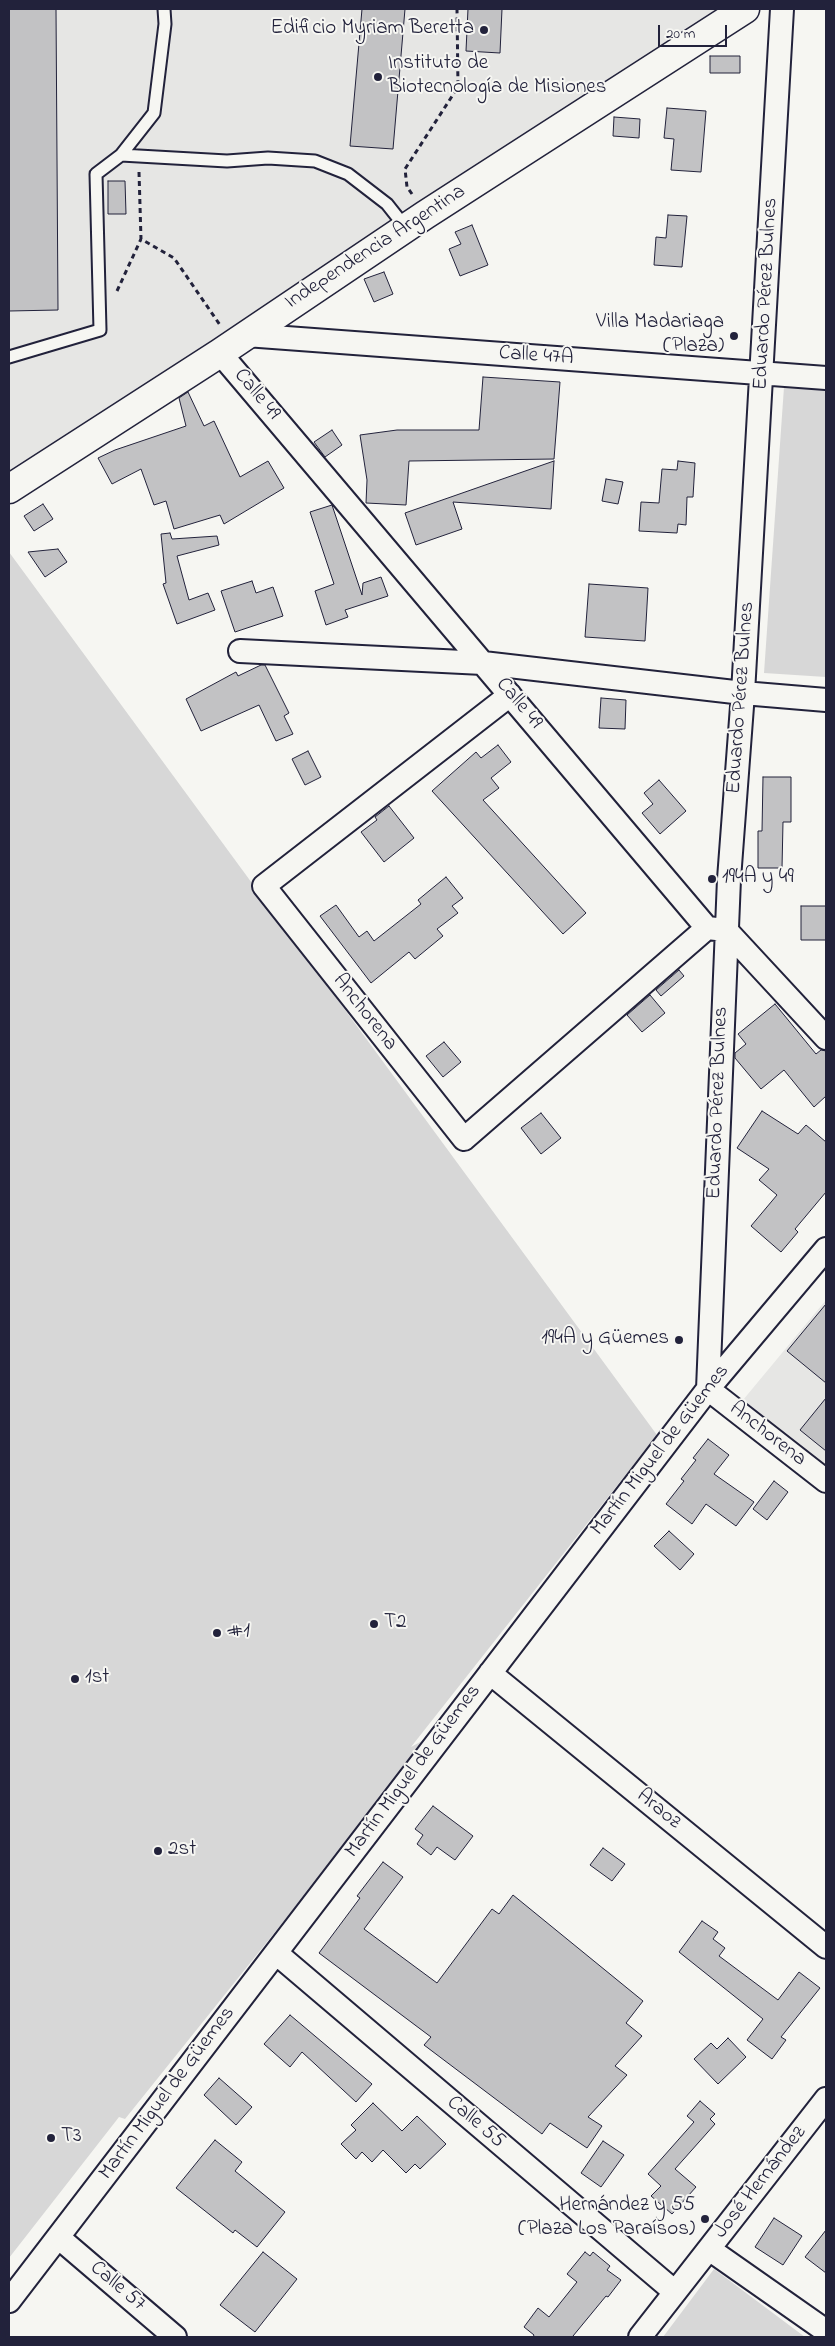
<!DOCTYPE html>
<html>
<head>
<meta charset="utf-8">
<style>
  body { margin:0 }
  #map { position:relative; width:835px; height:2346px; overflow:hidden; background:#f6f6f2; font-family:"Indie Flower",sans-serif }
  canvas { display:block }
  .frame { position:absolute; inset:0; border:10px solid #22223b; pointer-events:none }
  .scale { position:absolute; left:658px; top:25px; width:69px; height:22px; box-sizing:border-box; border:2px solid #22223b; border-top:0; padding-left:6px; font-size:15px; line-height:18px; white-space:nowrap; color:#22223b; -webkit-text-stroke:4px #f6f6f2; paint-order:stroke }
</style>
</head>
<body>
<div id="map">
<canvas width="835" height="2346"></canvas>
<div class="frame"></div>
<div class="scale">20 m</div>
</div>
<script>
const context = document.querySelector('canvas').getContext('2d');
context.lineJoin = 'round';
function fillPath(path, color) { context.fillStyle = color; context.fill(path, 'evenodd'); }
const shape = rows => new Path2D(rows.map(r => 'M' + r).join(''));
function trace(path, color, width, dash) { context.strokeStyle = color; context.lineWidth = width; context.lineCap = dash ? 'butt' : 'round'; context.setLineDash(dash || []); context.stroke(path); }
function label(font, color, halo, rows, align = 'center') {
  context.font = font + ' "Indie Flower",sans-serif'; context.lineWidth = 4; context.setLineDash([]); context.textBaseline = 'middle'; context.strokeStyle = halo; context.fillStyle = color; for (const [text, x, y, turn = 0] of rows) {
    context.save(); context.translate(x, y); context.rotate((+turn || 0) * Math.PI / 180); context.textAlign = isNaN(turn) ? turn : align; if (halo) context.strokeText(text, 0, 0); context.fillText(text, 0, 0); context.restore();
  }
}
fillPath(shape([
  [9,9,722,9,9,489],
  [826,1300,826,1469,743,1400]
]), '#e6e6e4');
fillPath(shape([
  [784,387,826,390,826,677,764,673],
  [9,552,657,1435,411,1747,433,1735,125,2119,119,2117,9,2258],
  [714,2269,805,2337,663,2337]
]), '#d7d7d7');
const building = shape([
  [9,9,56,9,58,310,9,311,9,9],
  [362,9,405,9,393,149,350,146,362,9],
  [468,9,502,9,500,53,466,51,468,9],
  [710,56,740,56,740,73,710,73,710,56],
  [667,108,706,111,701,172,671,170,674,139,664,138,667,108],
  [614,117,640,119,639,138,613,136,614,117],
  [108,181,125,181,126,214,108,214,108,181],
  [668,215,687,216,682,267,654,265,656,237,666,238,668,215],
  [472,225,488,265,460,276,449,249,461,244,455,232,472,225],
  [384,272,393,294,374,302,364,279,384,272],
  [483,377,560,382,554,459,409,461,406,505,366,503,367,480,360,435,397,430,479,430,483,377],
  [188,392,204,426,214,421,240,477,268,461,284,488,224,524,220,515,174,529,166,501,154,505,141,469,112,484,98,458,115,450,186,426,179,398,188,392],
  [332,430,342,445,325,457,314,442,332,430],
  [554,461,551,509,453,502,462,529,416,545,405,513,554,461],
  [678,461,695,463,693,497,687,497,686,525,678,524,677,533,639,531,641,502,659,503,662,469,677,470,678,461],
  [606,479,623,482,618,504,602,501,606,479],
  [43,504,53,519,34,531,24,516,43,504],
  [332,505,362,595,363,583,381,577,388,596,345,610,348,617,326,625,315,591,334,584,310,512,332,505],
  [170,533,172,539,217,536,219,545,177,556,189,600,208,593,215,610,177,624,163,584,166,583,161,534,170,533],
  [58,549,67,562,45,577,28,552,58,549],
  [252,581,256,593,273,587,283,616,235,632,221,591,252,581],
  [589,584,648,588,645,641,585,637,589,584],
  [261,665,265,665,289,713,284,716,293,734,276,741,259,705,201,731,186,699,236,672,238,676,261,665],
  [601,698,626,700,625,729,599,728,601,698],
  [498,745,511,762,491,778,499,788,483,800,586,913,563,934,432,791,476,752,481,758,498,745],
  [308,751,321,777,305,785,292,759,308,751],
  [763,777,791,777,791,822,783,822,782,868,758,868,758,831,762,831,763,777],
  [659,780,686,811,660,834,642,813,653,804,644,793,659,780],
  [389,806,414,838,384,862,361,832,377,820,375,817,389,806],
  [446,877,463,898,452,906,458,913,437,929,443,936,415,959,409,952,371,983,320,916,336,905,359,937,367,931,374,941,421,904,418,900,446,877],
  [801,906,826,906,826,940,801,940,801,906],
  [679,970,684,976,661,996,656,990,679,970],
  [650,995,665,1013,642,1032,627,1015,650,995],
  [775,1004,816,1054,821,1050,826,1051,826,1096,814,1107,784,1070,761,1089,735,1058,735,1053,746,1044,738,1034,775,1004],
  [444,1042,461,1062,443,1077,426,1056,444,1042],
  [762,1111,798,1134,806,1125,826,1142,826,1192,795,1229,798,1232,781,1252,751,1226,777,1195,759,1180,769,1169,737,1148,762,1111],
  [541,1113,561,1138,541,1154,521,1128,541,1113],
  [826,1304,826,1383,787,1351,826,1304],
  [826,1398,826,1451,800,1430,826,1398],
  [708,1439,729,1455,714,1474,754,1502,736,1526,706,1504,692,1524,666,1504,684,1481,681,1479,696,1460,693,1458,708,1439],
  [774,1481,788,1492,767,1520,753,1509,774,1481],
  [669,1531,694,1554,680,1570,654,1546,669,1531],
  [433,1806,473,1836,455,1860,437,1847,431,1855,417,1844,423,1835,415,1829,433,1806],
  [603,1848,625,1864,612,1881,590,1865,603,1848],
  [383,1862,403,1877,364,1929,437,1983,492,1909,499,1914,513,1895,643,2001,626,2023,642,2036,615,2066,627,2075,588,2117,602,2126,587,2148,550,2123,542,2134,424,2045,431,2037,319,1953,360,1898,357,1896,383,1862],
  [702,1921,718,1932,713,1939,725,1948,719,1956,778,2000,799,1972,820,1988,781,2037,786,2040,772,2059,747,2040,763,2019,679,1952,702,1921],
  [290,2015,372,2084,356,2102,302,2052,290,2067,264,2044,290,2015],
  [728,2038,746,2057,718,2084,694,2059,711,2043,717,2049,728,2038],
  [219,2078,252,2107,236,2125,204,2095,219,2078],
  [700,2101,715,2114,710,2119,715,2124,675,2169,696,2187,672,2214,651,2196,661,2186,648,2174,694,2122,687,2116,700,2101],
  [373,2103,402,2131,417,2116,446,2144,420,2169,415,2164,406,2173,383,2150,372,2162,362,2152,356,2159,341,2144,356,2130,351,2125,373,2103],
  [215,2140,242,2162,235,2171,285,2212,257,2247,235,2230,233,2233,176,2188,215,2140],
  [603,2141,624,2155,601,2187,581,2173,603,2141],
  [774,2218,802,2236,783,2265,755,2247,774,2218],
  [826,2230,826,2273,805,2257,826,2230],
  [263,2252,297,2279,255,2332,220,2305,263,2252],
  [585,2252,590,2256,593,2252,610,2266,607,2270,621,2280,608,2297,606,2296,573,2336,575,2337,533,2337,534,2335,524,2327,538,2308,549,2317,577,2282,567,2274,585,2252]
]);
fillPath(building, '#c2c2c4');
trace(building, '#22223b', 1);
const lane = shape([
  [121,155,154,113,165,24,164,9],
  [9,357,100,330,96,174,121,155,227,161,268,158,315,161,348,174,387,204,406,228]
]);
const street = shape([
  [246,335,826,378],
  [220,353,707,928,726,930,826,1038],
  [240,651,483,663,743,693,826,700],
  [510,695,264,886,464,1139,707,928],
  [708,1389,729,879,743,693,782,9],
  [708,1389,826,1481],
  [490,1673,826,1947],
  [276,1953,675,2292],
  [58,2237,175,2337],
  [709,2249,826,2331],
  [9,2301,708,1389,826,1249],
  [640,2337,826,2099]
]);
const secondary = shape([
  [9,489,220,353,425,215,745,9]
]);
trace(lane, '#22223b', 15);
trace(street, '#22223b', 26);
trace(secondary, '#22223b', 31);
trace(shape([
  [139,172,141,239,174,258,220,325],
  [412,194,407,187,405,169,458,87,457,9],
  [117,291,141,239]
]), '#22223b', 3, [5, 4]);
trace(lane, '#f6f6f2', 11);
trace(street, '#f6f6f2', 22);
trace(secondary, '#f6f6f2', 28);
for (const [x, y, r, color] of [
  [484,30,5,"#22223b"],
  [378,77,5,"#22223b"],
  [734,336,5,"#22223b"],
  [712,879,5,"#22223b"],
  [679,1340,5,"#22223b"],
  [374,1624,5,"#22223b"],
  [217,1633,5,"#22223b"],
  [75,1679,5,"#22223b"],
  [158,1851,5,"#22223b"],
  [51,2138,5,"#22223b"],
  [705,2219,5,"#22223b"]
]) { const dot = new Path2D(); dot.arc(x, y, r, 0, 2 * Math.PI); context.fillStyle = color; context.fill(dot); trace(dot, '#f6f6f2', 2); }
label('21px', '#22223b', '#f6f6f2', [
  ["Edificio Myriam Beretta",474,30,"right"],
  ["Instituto de",388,65],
  ["Biotecnología de Misiones",388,89],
  ["Villa Madariaga",724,324,"right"],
  ["(Plaza)",724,348,"right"],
  ["194A y 49",722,879],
  ["194A y Güemes",669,1340,"right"],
  ["T2",384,1624],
  ["#1",227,1633],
  ["1st",85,1679],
  ["2st",168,1851],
  ["T3",61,2138],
  ["Hernández y 55",695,2207,"right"],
  ["(Plaza Los Paraísos)",695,2231,"right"]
], 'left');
label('21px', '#22223b', '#f6f6f2', [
  ["Independencia Argentina",376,248,-33],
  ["Eduardo Pérez Bulnes",767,294,-87],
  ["Calle 47A",536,357,4],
  ["Calle 49",256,395,50],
  ["Eduardo Pérez Bulnes",742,698,-86],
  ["Calle 49",518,704,50],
  ["Anchorena",364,1013,52],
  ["Eduardo Pérez Bulnes",719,1103,-88],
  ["Anchorena",767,1435,38],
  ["Martín Miguel de Güemes",661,1451,-52],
  ["Martín Miguel de Güemes",414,1772,-53],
  ["Araoz",658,1810,39],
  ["Martín Miguel de Güemes",168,2094,-53],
  ["Calle 55",475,2123,40],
  ["José Hernández",761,2183,-52],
  ["Calle 57",117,2287,40]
]);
</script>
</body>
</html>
